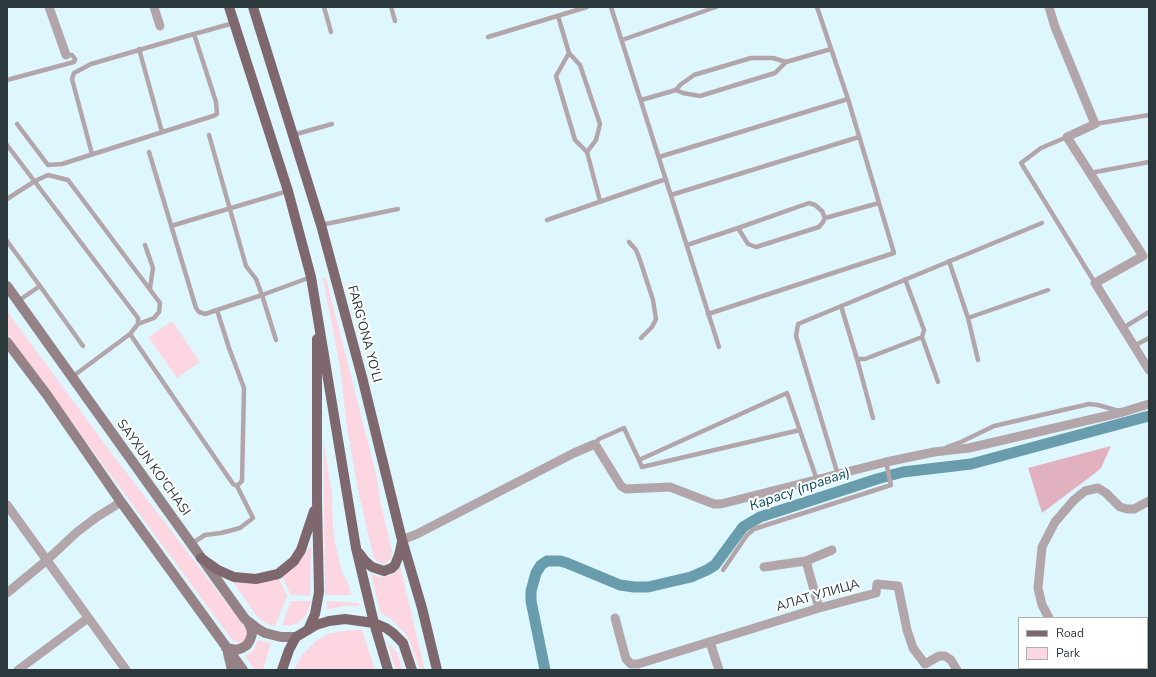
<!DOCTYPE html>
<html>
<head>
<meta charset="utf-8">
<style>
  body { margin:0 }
  #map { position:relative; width:1156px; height:677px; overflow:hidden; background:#def7ff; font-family:"Nunito Sans",sans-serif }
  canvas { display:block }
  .frame { position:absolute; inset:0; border:8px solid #2b383c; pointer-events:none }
  .legend { position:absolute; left:1018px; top:617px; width:130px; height:52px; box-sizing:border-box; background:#fff; border:1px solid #aaafb1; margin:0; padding:5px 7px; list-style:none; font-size:12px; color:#2b383c }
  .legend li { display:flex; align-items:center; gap:8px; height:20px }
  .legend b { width:20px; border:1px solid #aaafb1 }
</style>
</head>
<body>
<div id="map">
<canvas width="1156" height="677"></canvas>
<div class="frame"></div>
<ul class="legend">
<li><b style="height:5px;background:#7e686e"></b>Road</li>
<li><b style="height:11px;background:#fcd7e2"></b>Park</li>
</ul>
</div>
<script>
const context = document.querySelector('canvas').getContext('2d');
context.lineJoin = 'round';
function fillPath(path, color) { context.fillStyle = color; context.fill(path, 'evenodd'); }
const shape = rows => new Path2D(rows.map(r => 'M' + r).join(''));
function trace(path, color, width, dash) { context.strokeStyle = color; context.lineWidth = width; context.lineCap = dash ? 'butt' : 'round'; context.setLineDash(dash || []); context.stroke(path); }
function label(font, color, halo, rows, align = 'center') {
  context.font = font + ' "Nunito Sans",sans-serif'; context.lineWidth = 4; context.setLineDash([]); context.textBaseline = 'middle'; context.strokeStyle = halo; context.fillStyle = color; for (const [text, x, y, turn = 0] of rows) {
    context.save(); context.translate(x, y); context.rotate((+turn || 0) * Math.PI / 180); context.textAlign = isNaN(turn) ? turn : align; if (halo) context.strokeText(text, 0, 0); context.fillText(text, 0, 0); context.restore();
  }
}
fillPath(shape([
  [323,278,326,278,377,478,381,504,392,551,391,559,385,564,377,562,373,556,357,485,347,427,340,367],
  [7,311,110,451,248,631,246,639,241,643,233,641,8,336],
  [172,321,200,362,177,378,148,337],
  [323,438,332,494,333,527,335,542,342,572,349,585,351,595,325,595],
  [311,545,310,596,291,595,281,575,303,556],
  [400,566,425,670,420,670,410,642,405,633,393,621,380,612,371,574,381,577,389,576,396,572],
  [278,577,287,596,275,626,267,624,258,618,233,582,256,583],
  [291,601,311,601,310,605,306,615,299,622,291,626,282,625],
  [327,601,359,603,359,606,343,606,327,610],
  [349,630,362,630,375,670,294,670,302,655,316,641,327,634],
  [258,640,271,643,263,670,255,670,245,656,253,651],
  [387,642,397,653,403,670,396,670]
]), '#fcd7e2');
fillPath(shape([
  [1111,446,1101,468,1094,474,1042,513,1028,468]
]), '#e1b1bf');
trace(shape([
  [545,670,531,601,531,591,536,573,541,565,547,561,560,561,567,563,620,585,634,587,648,587,691,577,707,570,715,565,743,527,760,517,877,479,903,472,971,464,1149,416]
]), '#699cac', 11);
trace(shape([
  [324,7,331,32],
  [391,7,395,21],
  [611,7,719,347],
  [558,16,569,53,556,76,575,140,587,152,600,201],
  [488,37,587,7],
  [622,40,716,7],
  [139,49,162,132],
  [569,53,580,65,600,124,596,140,587,152],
  [7,80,74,62,75,59,72,55,66,55],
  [676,90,683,93,700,96,775,73,786,62],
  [641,100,676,90,680,85,694,75,751,58,773,58,786,62,831,49],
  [17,124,48,165,62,164,213,116,217,114,216,102,194,34,234,23],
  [1095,124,1149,115],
  [293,135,332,124],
  [1067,137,1041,148,1021,163,1095,283],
  [7,145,138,318,138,324,130,334,72,377],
  [149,152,196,308,199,312,205,314,262,295,256,279,246,266,209,135],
  [92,154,72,79,74,73,91,64,194,34],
  [659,157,848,99],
  [1090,173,1149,162],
  [671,195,859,137],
  [7,199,35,181,48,175,68,180,160,303,159,312,154,318,138,324],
  [825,218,879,203],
  [547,220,666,179],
  [321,225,398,209],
  [171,226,288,191],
  [7,241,40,286,18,301],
  [629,242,636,250,640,260,653,300,656,319,652,327,641,338],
  [145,245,153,268,150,288],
  [687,245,738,228,809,203,815,205,822,211,825,218,823,222,819,227,756,247,748,244,738,228],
  [949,261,968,318,1048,290],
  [40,286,83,346],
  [841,306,857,359,865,359,922,337,924,330,905,279],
  [708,314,894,253,848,99,817,7],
  [968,318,978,360],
  [1123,328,1149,312],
  [130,334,233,484,237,486,242,481,244,388,229,348,217,310],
  [922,337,938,382],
  [276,340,262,295,311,277],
  [1134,346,1149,338],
  [857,359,873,418],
  [595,444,599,439,624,428,639,460,787,393,817,480],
  [947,447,961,442,994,426,1089,404,1098,405,1119,411],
  [639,460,642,467,800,430],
  [838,475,796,336,798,324,1042,223],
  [191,544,205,535,221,533,240,528,253,518,237,486],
  [723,570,747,535,754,529,891,485,886,462]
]), '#b3a6aa', 4.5);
trace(shape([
  [49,7,66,55],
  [154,7,160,26],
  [1049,7,1055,27,1095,124,1067,137,1143,256,1095,283,1149,370],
  [7,505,126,670],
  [402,540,417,534,574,453,595,444,621,486,626,489,670,487,714,504,721,504,886,462,934,452,969,448,1123,412,1149,404],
  [806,561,819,608],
  [764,567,806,561,832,550],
  [7,593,47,560,77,532,97,517,121,502],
  [615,618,626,659,631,664,638,664,819,608,876,593,877,584,898,586,907,630,913,648,925,664,939,656,945,656,951,660,957,670],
  [1049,618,1042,605,1038,588,1042,547,1055,522,1074,500,1085,491,1098,488,1106,493,1120,507,1127,509,1134,509,1149,501],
  [710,642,719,670],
  [1080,668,1081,670],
  [18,670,88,618]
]), '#b3a6aa', 9);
trace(shape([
  [7,286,245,619,258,629,265,633,281,637,296,637],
  [7,342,47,395,121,502,243,670],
  [226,648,236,650,242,648,247,645,250,640,252,634,251,628,248,622],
  [228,653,232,670]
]), '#948287', 10);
trace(shape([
  [229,7,288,191,311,277,356,548,374,623,388,670],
  [253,7,321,225,362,377,402,540,422,608,437,670],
  [359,553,365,561,372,567,384,571,392,568,395,565,399,555,402,542],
  [201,558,218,570,234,577,256,579,278,574,294,561,301,550,314,511],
  [308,630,315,614,319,592,317,501,317,339],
  [282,670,289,650,296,637,316,625,329,621,345,619,374,623,386,628,393,633,403,643,412,670]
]), '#7e686e', 10);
label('13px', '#2b383c', '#fff', [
  ["FARG'ONA YO'LI",364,334,75],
  ["SAYXUN KO'CHASI",153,468,54],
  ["АЛАТ УЛИЦА",818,596,-16]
]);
label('italic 14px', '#004d5f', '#fff', [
  ["Карасу (правая)",800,490,-19]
]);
</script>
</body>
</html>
